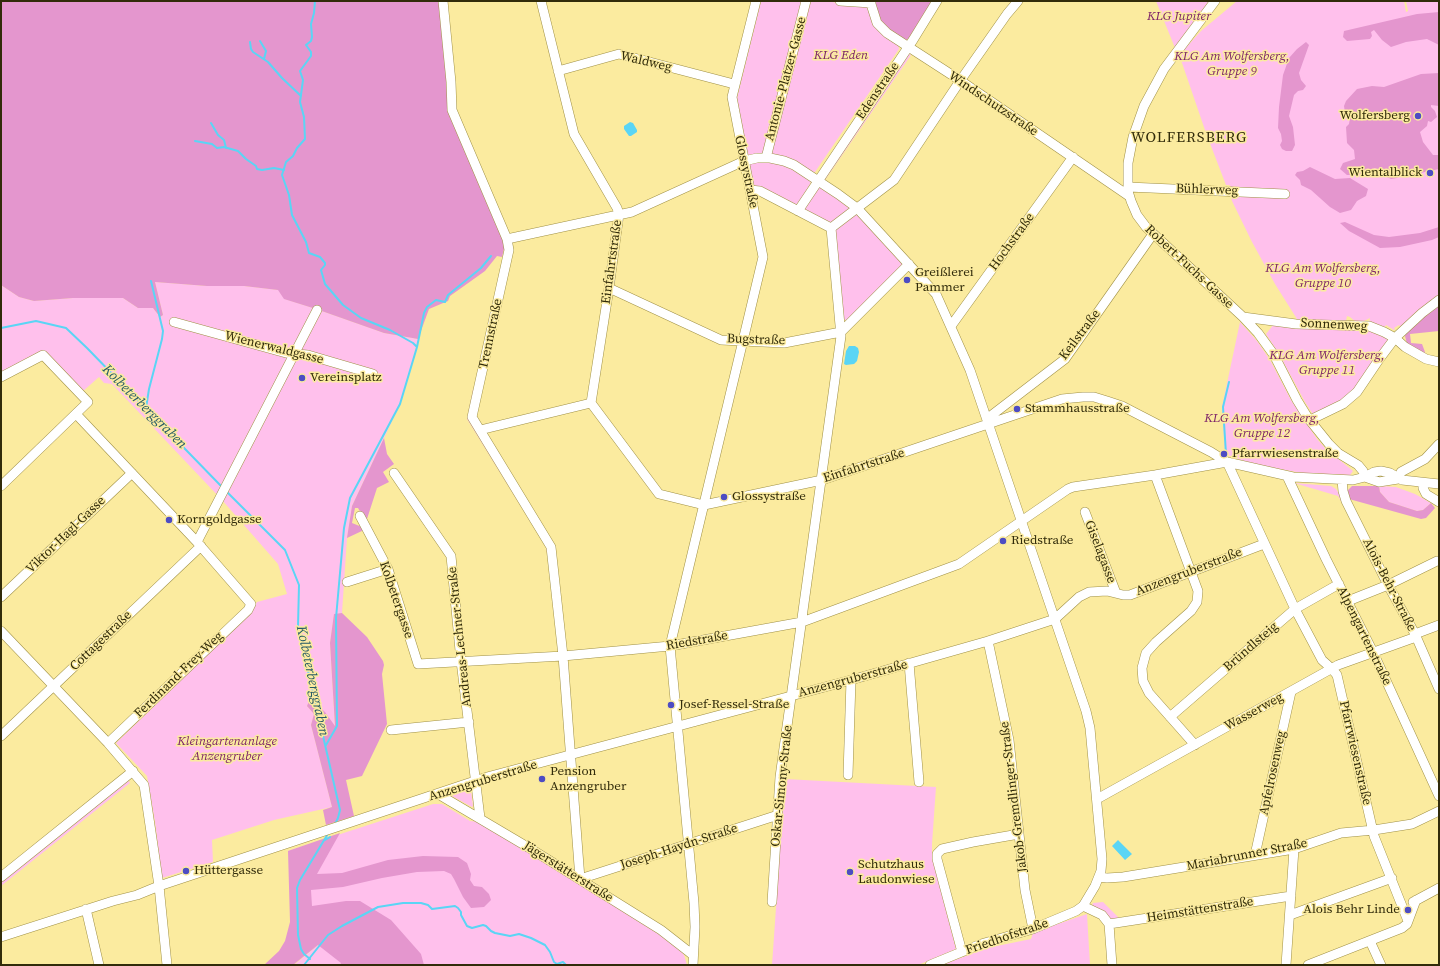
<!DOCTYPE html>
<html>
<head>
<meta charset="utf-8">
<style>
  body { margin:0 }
  #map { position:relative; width:1440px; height:966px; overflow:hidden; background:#fbeb9f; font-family:"Source Serif 4",serif }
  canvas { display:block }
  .frame { position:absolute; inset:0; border:2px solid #312b0a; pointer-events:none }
</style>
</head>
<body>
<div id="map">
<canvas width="1440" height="966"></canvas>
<div class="frame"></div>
</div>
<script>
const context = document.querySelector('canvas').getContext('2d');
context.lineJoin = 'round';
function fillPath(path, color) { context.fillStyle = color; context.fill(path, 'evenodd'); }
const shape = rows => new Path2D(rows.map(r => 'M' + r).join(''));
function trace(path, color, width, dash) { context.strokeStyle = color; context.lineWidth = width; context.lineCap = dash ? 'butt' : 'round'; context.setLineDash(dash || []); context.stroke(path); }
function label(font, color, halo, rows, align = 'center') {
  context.font = font + ' "Source Serif 4",serif'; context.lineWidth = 3; context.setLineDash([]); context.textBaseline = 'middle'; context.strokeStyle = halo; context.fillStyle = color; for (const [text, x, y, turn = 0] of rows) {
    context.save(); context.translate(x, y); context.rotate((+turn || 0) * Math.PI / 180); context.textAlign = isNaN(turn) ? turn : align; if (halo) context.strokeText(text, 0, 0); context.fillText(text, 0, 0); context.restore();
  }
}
fillPath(shape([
  [761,1,803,1,764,152,761,154,749,155,747,153,737,98],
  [809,1,828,1,842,4,869,5,898,45,899,49,815,172,812,172,771,154],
  [1156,1,1209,1,1175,48],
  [1237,1,1404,1,1406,12,1408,11,1406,1,1439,1,1439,295,1402,328,1399,325,1394,328,1395,330,1394,330,1386,325,1384,328,1369,323,1370,318,1360,323,1357,323,1350,317,1347,316,1346,321,1301,322,1297,319,1275,284,1252,242,1232,201,1231,197,1233,194,1233,189,1229,185,1226,185,1206,133,1181,60,1182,52,1201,31],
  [909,54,911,55,825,180,824,176],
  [756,161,787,165,811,181,810,184,798,204,792,205,752,184,749,164],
  [820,187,849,206,849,210,831,223,805,210,805,208,817,188],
  [853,214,859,214,904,263,847,321,844,319,835,229],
  [155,282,207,286,244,286,279,290,285,299,316,309,384,333,418,339,402,400,352,506,347,538,342,613,334,615,330,643,335,727,310,700,307,706,314,714,311,725,332,807,274,820,212,840,213,862,162,878,155,822,147,776,116,743,251,613,257,602,287,594,278,564,222,500,112,384,104,383,99,377,82,392,44,352,1,375,1,285,19,297,34,301,73,298,123,298,138,308,153,308,160,317,163,315],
  [1240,322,1257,341,1270,360,1291,400,1317,439,1325,448,1353,471,1350,475,1302,473,1252,464,1225,454,1222,407],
  [1274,324,1362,328,1362,331,1369,330,1392,339,1349,397,1314,416,1305,402,1279,354,1266,334],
  [473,389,474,389,469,416,548,546,548,552,547,553,546,547,467,419],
  [1294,483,1331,486,1336,489,1344,502,1342,503,1338,496],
  [1379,486,1396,487,1415,494,1431,503,1423,510,1417,511,1389,502,1380,492],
  [785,779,936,787,932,844,932,857,956,949,918,965,772,965],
  [128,780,130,783,1,886,1,881],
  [469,789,471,791,473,806,472,807,452,796],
  [433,804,442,804,470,821,480,822,645,922,679,949,684,955,687,965,294,965,318,945,288,851],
  [1103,902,1120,919,1113,920,1110,919,1092,906,1093,903],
  [1087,914,1090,965,942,965,987,948,1031,939,1033,933,1046,928]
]), '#ffc0ec');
fillPath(shape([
  [1,1,440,1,449,111,505,245,502,257,497,256,485,271,450,296,448,301,429,309,418,339,384,333,316,309,284,299,278,290,244,286,207,286,155,282,163,315,160,317,153,308,138,308,123,298,73,298,34,301,19,297,1,285],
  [873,1,932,1,909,38,905,41,885,28,878,19],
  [1439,12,1439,45,1427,39,1406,42,1391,47,1382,40,1374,30,1371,32,1372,36,1370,39,1347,41,1343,37,1344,31,1417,14],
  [1306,42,1309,45,1299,73,1301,80,1306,86,1303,90,1298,91,1294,95,1289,116,1293,127,1295,145,1292,151,1286,151,1282,149,1280,145,1282,141,1281,134,1278,128,1279,107,1283,75,1289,58,1297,49],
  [1439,73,1439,106,1431,105,1431,107,1435,111,1437,117,1431,122,1428,121,1427,126,1420,132,1423,142,1433,155,1439,155,1439,169,1411,175,1405,171,1397,178,1391,179,1383,175,1375,168,1361,174,1355,175,1347,175,1340,169,1343,163,1355,159,1354,150,1347,143,1346,127,1349,124,1350,118,1345,113,1344,106,1346,101,1357,89,1372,86,1384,87,1421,74],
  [1310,167,1335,179,1350,178,1368,189,1366,196,1357,201,1351,210,1340,213,1330,207,1311,190,1301,185,1300,180,1295,175,1297,172,1303,171],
  [1345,222,1374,235,1389,237,1420,233,1439,227,1439,237,1432,240,1400,247,1380,248,1349,231,1340,223],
  [1439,303,1439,331,1410,334,1411,343,1422,344,1425,352,1424,355,1407,344,1405,336,1406,332],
  [384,438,387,454,394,464,383,472,389,482,377,488,366,522,358,508,355,508,352,523,362,527,364,530,347,538,352,506],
  [1352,486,1379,486,1380,492,1389,502,1417,511,1423,510,1431,503,1435,508,1426,518,1421,519,1349,499,1347,491],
  [342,613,367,637,383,661,384,665,382,674,387,724,362,776,346,780,354,816,326,825,323,810,332,807,311,725,314,714,307,706,310,699,325,712,335,726,330,643,334,614],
  [340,833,317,874,342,873,388,860,423,856,458,857,467,863,471,874,470,880,474,886,482,887,489,894,491,900,484,907,471,908,463,897,454,879,451,874,444,871,417,872,382,878,343,887,311,890,312,906,346,901,360,901,391,920,421,954,424,965,340,965,341,963,318,945,293,965,264,965,279,951,285,941,290,922,288,851]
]), '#e496ce');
fillPath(shape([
  [630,122,633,123,637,130,637,132,631,136,629,136,624,129,624,126],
  [849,346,855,346,858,348,859,352,857,361,854,364,846,365,844,364,846,351],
  [1118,840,1132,854,1125,860,1112,846]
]), '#5ad5f5');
trace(shape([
  [315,1,314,13,311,24,312,37,311,41,306,45,311,52,311,56,300,71,303,80,300,102,304,117,305,139,297,148,293,156,286,162,282,175,289,195,292,215,306,242,309,253,320,257,325,263,325,265,321,270,325,284,343,305,361,318,390,330,413,343,417,347],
  [260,41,266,51,264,59],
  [250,42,251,49,253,52,268,62,282,78,301,96],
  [211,123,218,135,224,140,226,148],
  [195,141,212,144,217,148,224,147,238,151,246,159,256,166,257,169,262,170,274,168,284,170],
  [1,328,36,321,66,328,87,348,222,487],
  [146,408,149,389,162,339,163,331,151,281],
  [1226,454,1223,407,1229,382],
  [226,491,285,550,299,585,298,627,340,810,338,818,335,824],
  [326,745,337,726,336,618,344,528,350,498,400,404,417,347,424,313,427,307,436,300,445,302,448,295,481,268,491,256],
  [325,840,330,837],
  [310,959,304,954,301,949,298,935,297,888,300,880,329,832],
  [304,965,328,935,342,926,378,907,403,903,421,903,428,905,432,909,455,906,458,908,461,912,461,915,467,926,472,928,483,925,486,926,491,931,495,933,510,936,519,934,531,938,545,945,550,952,554,962,557,964,563,962,566,965]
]), '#5ad5f5', 2);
const minor = shape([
  [443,1,451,82,452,110,507,239,509,250,472,417,551,547,563,656,580,879,778,815],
  [541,1,574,134,617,208,619,214,609,288,591,403,659,494,704,505,822,480,1062,399,1083,397,1094,397,1107,401,1122,406,1211,452,1227,462,1293,477,1353,480,1365,477,1374,472,1381,471,1390,473,1402,480,1439,484],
  [840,1,871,3],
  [870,1,877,23,887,33,955,77,1129,196],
  [1215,1,1164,69,1144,106,1133,137,1128,163,1128,191,1131,201,1137,215,1146,227,1243,317,1258,333,1274,355,1297,400,1308,418,1329,444,1338,453,1358,465,1363,471,1365,477,1379,482,1398,479],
  [558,71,619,54,734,84],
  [766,158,806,1],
  [1128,187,1285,194],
  [750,190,760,191,831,228],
  [798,211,913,40,937,1],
  [831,228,894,180,960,81,1007,14,1018,1],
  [507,239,632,212,744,161,757,158,770,158,784,161,794,165,838,194,857,208,936,294,970,370,1086,711,1090,728,1102,859,1101,871,1095,886,1083,906,1076,911,1033,929,981,944,930,965],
  [609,288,721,340,784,343,841,332,909,264],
  [1243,317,1296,324,1369,326,1384,332,1395,338,1405,347,1426,359,1439,362],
  [174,322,286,353,308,355,373,374],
  [951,326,1073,157],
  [1,377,43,355,88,402,1,486],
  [76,414,197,542,251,604,248,610,108,743],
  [988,418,1065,359,1153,234],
  [1310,420,1343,404,1357,392,1380,358,1395,338,1422,313,1439,300],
  [480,430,591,403],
  [1227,462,1295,609,1322,660,1332,669,1337,675,1374,836,1408,921],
  [394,473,451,556,461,661,480,818],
  [1155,475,1198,591,1197,602,1191,611,1156,642,1146,653,1142,668,1143,681,1149,693,1195,745],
  [1287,476,1326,559,1373,652,1439,796],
  [1398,479,1401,472,1425,459,1439,444],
  [1342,480,1343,491,1346,501,1388,585,1415,634,1439,689],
  [1423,483,1423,488,1426,494,1439,502],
  [1085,512,1116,593],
  [360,516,388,569,418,664,563,656,670,646,802,622,959,564,1068,489,1073,487,1155,475,1227,462],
  [197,542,317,310],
  [347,582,388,569],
  [1,597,132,473],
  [1348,601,1388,585,1437,561],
  [1,631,108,743,144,785,159,886,167,965],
  [1415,634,1439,625],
  [988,641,1009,740,1025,890,1033,929],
  [909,663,919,782],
  [1170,717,1295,609,1339,584],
  [391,730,469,722],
  [1,736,201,546],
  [848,775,851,680],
  [438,794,531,849,661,930,693,955],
  [1097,799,1338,665,1416,637],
  [1255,855,1291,692],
  [1,877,133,771],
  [1099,877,1107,878,1123,877,1294,849,1341,833,1374,830,1412,824,1439,811],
  [772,902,780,777,841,336,831,228],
  [1413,902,1439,888],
  [1083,906,1102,915,1109,924,1112,965],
  [86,909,99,965],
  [1290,915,1392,878],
  [1109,924,1291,896],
  [1,937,113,901,137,895,159,886,487,777,851,680,988,641,1055,619,1079,597,1089,592,1107,591,1123,595,1130,595,1264,544],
  [1370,941,1381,965],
  [962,952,937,859,937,854,942,849,973,842,1019,834],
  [693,965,695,927,694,903,670,646,763,257,732,97,756,1],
  [1286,965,1294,849],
  [1308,965,1402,928,1407,924,1416,900]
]);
trace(minor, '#a09146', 10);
trace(minor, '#fff', 9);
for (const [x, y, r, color] of [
  [1418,116,4,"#4d4cc3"],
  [1430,173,4,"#4d4cc3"],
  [907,280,4,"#4d4cc3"],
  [302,378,4,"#4d4cc3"],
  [1017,409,4,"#4d4cc3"],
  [1224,454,4,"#4d4cc3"],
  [724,497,4,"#4d4cc3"],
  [169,520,4,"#4d4cc3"],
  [1003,541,4,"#4d4cc3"],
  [671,705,4,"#4d4cc3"],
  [542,779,4,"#4d4cc3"],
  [186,871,4,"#4d4cc3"],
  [850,872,4,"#4d4cc3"],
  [1408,910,4,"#4d4cc3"]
]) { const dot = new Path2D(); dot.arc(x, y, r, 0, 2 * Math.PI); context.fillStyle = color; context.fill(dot); trace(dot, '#fbeb9f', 1.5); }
label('italic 13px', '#7d2369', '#fbeb9f', [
  ["KLG Jupiter",1179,17],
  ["KLG Eden",841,56],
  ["KLG Am Wolfersberg,",1232,57],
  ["Gruppe 9",1232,72],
  ["KLG Am Wolfersberg,",1323,269],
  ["Gruppe 10",1323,284],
  ["KLG Am Wolfersberg,",1327,356],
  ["Gruppe 11",1327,371],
  ["KLG Am Wolfersberg,",1262,419],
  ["Gruppe 12",1262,434],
  ["Kleingartenanlage",227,742],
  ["Anzengruber",227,757]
]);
label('13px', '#312b0a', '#fbeb9f', [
  ["Waldweg",646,62,13],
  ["Antonie-Platzer-Gasse",786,79,-75],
  ["Edenstraße",878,91,-56],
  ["Windschutzstraße",993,104,34],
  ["Glossystraße",746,172,78],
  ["Bühlerweg",1207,190,2],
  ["Hochstraße",1012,242,-54],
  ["Einfahrtstraße",612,262,-82],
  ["Robert-Fuchs-Gasse",1189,267,43],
  ["Sonnenweg",1334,325,3],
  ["Trennstraße",491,334,-78],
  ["Keilstraße",1080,335,-53],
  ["Bugstraße",756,340,2],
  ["Wienerwaldgasse",274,348,14],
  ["Einfahrtstraße",864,466,-18],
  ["Viktor-Hagl-Gasse",66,535,-44],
  ["Giselagasse",1100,552,69],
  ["Anzengruberstraße",1189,572,-21],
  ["Alois-Behr-Straße",1389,585,63],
  ["Kolbetergasse",396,600,71],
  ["Alpengartenstraße",1364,636,64],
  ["Andreas-Lechner-Straße",460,637,-96],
  ["Cottagestraße",101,641,-44],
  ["Riedstraße",697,641,-10],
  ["Bründlsteig",1251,647,-41],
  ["Ferdinand-Frey-Weg",179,675,-44],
  ["Anzengruberstraße",853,679,-15],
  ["Wasserweg",1254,712,-29],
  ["Pfarrwiesenstraße",1355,753,77],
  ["Apfelrosenweg",1273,773,-78],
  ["Anzengruberstraße",483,781,-17],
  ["Oskar-Simony-Straße",782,786,-84],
  ["Jakob-Gremdlinger-Straße",1014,797,-97],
  ["Joseph-Haydn-Straße",679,847,-18],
  ["Mariabrunner Straße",1247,855,-11],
  ["Jägerstätterstraße",568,872,32],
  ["Heimstättenstraße",1200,910,-9],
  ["Friedhofstraße",1007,937,-19]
]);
label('13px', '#312b0a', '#fbeb9f', [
  ["Wolfersberg",1410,116,"right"],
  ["Wientalblick",1422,173,"right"],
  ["Greißlerei",915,273],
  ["Pammer",915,288],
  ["Vereinsplatz",310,378],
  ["Stammhausstraße",1025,409],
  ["Pfarrwiesenstraße",1232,454],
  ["Glossystraße",732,497],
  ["Korngoldgasse",177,520],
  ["Riedstraße",1011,541],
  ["Josef-Ressel-Straße",679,705],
  ["Pension",550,772],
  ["Anzengruber",550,787],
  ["Schutzhaus",858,865],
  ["Laudonwiese",858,880],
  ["Hüttergasse",194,871],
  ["Alois Behr Linde",1400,910,"right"]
], 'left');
label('italic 14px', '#255967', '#fbeb9f', [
  ["Kolbeterberggraben",144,407,45],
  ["Kolbeterberggraben",312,681,78]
]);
context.letterSpacing = '1px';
label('15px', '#312b0a', '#fbeb9f', [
  ["WOLFERSBERG",1189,138]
]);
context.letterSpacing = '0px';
</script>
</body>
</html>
